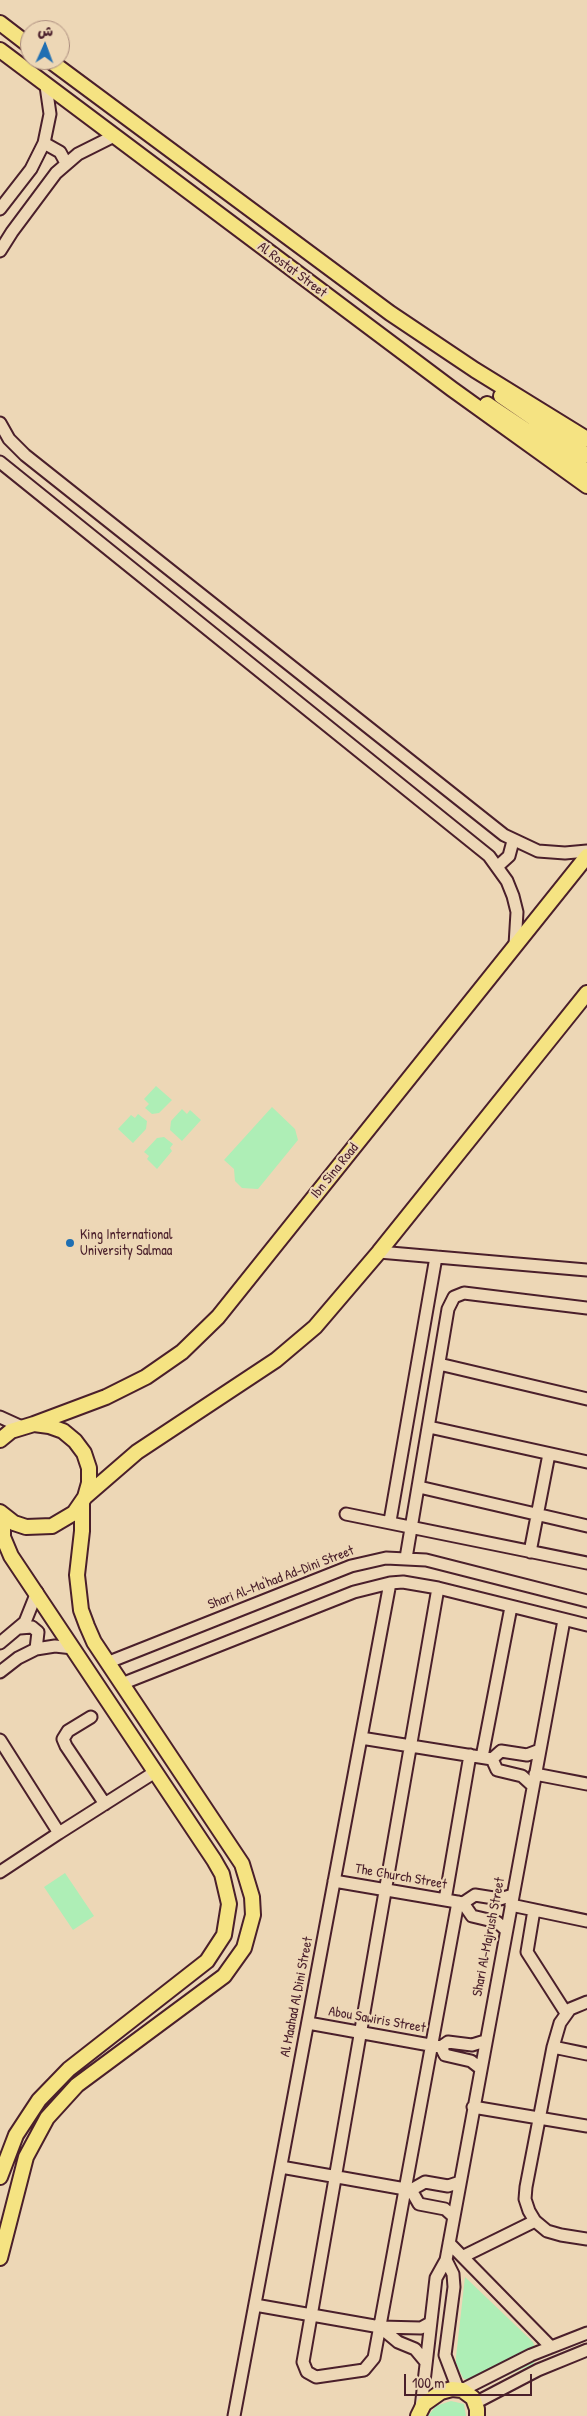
<!DOCTYPE html>
<html>
<head>
<meta charset="utf-8">
<style>
  body { margin:0 }
  #map { position:relative; width:587px; height:2416px; overflow:hidden; background:#edd7b6; font-family:"Patrick Hand","Playpen Sans Arabic",sans-serif }
  canvas { display:block }
  .north { position:absolute; left:20px; top:20px; width:50px; height:50px; box-sizing:border-box; background:#edd7b6; border:1px solid #ac8d7e; border-radius:50%; rotate:2deg; font-size:14px; font-weight:700; line-height:20px; text-align:center; color:#4a1f2b }
  .north::after { content:''; display:block; margin:auto; width:18px; height:22px; background:#1f6fb2; clip-path:polygon(50% 0,100% 100%,50% 72%,0 100%) }
  .scale { position:absolute; left:404px; top:2374px; width:128px; height:22px; box-sizing:border-box; border:2px solid #4a1f2b; border-top:0; padding-left:6px; font-size:15px; line-height:18px; white-space:nowrap; color:#4a1f2b; -webkit-text-stroke:4px #edd7b6; paint-order:stroke }
</style>
</head>
<body>
<div id="map">
<canvas width="587" height="2416"></canvas>
<div class="north">ش</div>
<div class="scale">100 m</div>
</div>
<script>
const context = document.querySelector('canvas').getContext('2d');
context.lineJoin = 'round';
function fillPath(path, color) { context.fillStyle = color; context.fill(path, 'evenodd'); }
const shape = rows => new Path2D(rows.map(r => 'M' + r).join(''));
function trace(path, color, width, dash) { context.strokeStyle = color; context.lineWidth = width; context.lineCap = dash ? 'butt' : 'round'; context.setLineDash(dash || []); context.stroke(path); }
function label(font, color, halo, rows, align = 'center') {
  context.font = font + ' "Patrick Hand",sans-serif'; context.lineWidth = 4.5; context.setLineDash([]); context.textBaseline = 'middle'; context.strokeStyle = halo; context.fillStyle = color; for (const [text, x, y, turn = 0] of rows) {
    context.save(); context.translate(x, y); context.rotate((+turn || 0) * Math.PI / 180); context.textAlign = isNaN(turn) ? turn : align; if (halo) context.strokeText(text, 0, 0); context.fillText(text, 0, 0); context.restore();
  }
}
fillPath(shape([
  [156,1086,172,1100,159,1113,152,1114,145,1108,149,1104,144,1099],
  [272,1107,295,1129,298,1140,258,1189,242,1188,235,1181,234,1169,224,1160],
  [182,1109,187,1114,190,1110,201,1120,182,1141,170,1130,171,1121],
  [138,1114,147,1121,146,1129,133,1143,118,1129,131,1115,135,1118],
  [164,1137,173,1144,170,1148,172,1151,157,1169,147,1159,149,1156,144,1152,157,1138],
  [65,1873,94,1916,73,1930,44,1887],
  [465,2277,533,2342,538,2356,533,2364,483,2386,471,2383,463,2378,456,2363,456,2357],
  [451,2401,464,2404,466,2416,428,2416,436,2406]
]), '#aeeeb6');
const minor = shape([
  [44,143,60,152,66,163],
  [0,209,31,169,44,143,50,114,46,86],
  [0,251,12,232,56,173,78,154,114,136],
  [0,423,9,439,25,455,504,835,538,851,565,853,587,851],
  [0,462,489,856,507,881,513,896,517,912,515,945],
  [498,866,509,856,513,841],
  [379,1252,587,1270],
  [439,1364,587,1399],
  [0,1417,22,1427],
  [429,1427,587,1462],
  [419,1487,587,1526],
  [346,1514,587,1563],
  [390,1521,436,1257],
  [530,1552,549,1454],
  [406,1558,448,1309,454,1297,464,1293,587,1308],
  [438,1588,303,2362,307,2372,316,2377,364,2370,374,2358,458,1902],
  [20,1628,32,1627,38,1632,36,1649],
  [0,1643,25,1622,37,1592],
  [109,1662,351,1566,386,1558,426,1560,587,1601],
  [0,1672,18,1658,36,1649,55,1646,73,1648],
  [124,1683,354,1592,390,1583,403,1582,438,1588,587,1625],
  [91,1717,68,1731,63,1739,66,1746,105,1804],
  [361,1738,492,1759],
  [0,1740,59,1833,155,1772],
  [482,1757,511,1607],
  [492,1759,497,1770,522,1776,533,1786],
  [492,1759,501,1751,527,1755,540,1750],
  [535,1774,587,1784],
  [0,1872,59,1833],
  [334,1881,463,1903,475,1895,500,1899,513,1895],
  [445,1900,470,1755],
  [463,1903,472,1916,497,1922,506,1930],
  [511,1905,587,1921],
  [534,1910,527,1952,566,2013],
  [587,2002,570,2009,560,2023,553,2047,526,2187,525,2199,529,2211,535,2221,547,2231,561,2235,587,2239],
  [308,2023,441,2047],
  [441,2047,445,2055,471,2061,480,2068],
  [441,2047,448,2042,472,2045,485,2041],
  [553,2047,587,2054],
  [473,2107,587,2126],
  [281,2167,411,2190,425,2182,448,2186,460,2182],
  [411,2190,419,2204,445,2209,454,2217],
  [449,2243,551,2347],
  [464,2256,535,2221],
  [446,2260,453,2274,454,2287,445,2355,458,2389],
  [255,2305,380,2327,421,2328,430,2323],
  [380,2327,398,2342,415,2349,425,2361],
  [462,2390,531,2355,587,2333],
  [475,2403,538,2370,587,2350],
  [421,2408,436,2278,446,2260,564,1620],
  [234,2416,390,1583]
]);
const major = shape([
  [0,23,30,46],
  [0,50,452,389,587,486],
  [49,60,390,313,475,370,587,439],
  [501,396,587,455],
  [487,404,587,471],
  [34,1424,106,1397,146,1377,182,1352,218,1317,587,856],
  [0,1440,11,1431,34,1424,49,1426,63,1431,75,1441,84,1453,89,1468,89,1483,85,1497,74,1513,52,1526,26,1527,14,1523,0,1512],
  [85,1497,137,1452,276,1360,315,1327,379,1252,587,993],
  [0,2177,16,2135,39,2100,69,2069,207,1961,224,1935,229,1904,222,1874,214,1860,11,1556,3,1537,3,1516],
  [0,2258,26,2157,47,2118,77,2085,224,1976,244,1948,253,1915,252,1897,242,1864,94,1642,87,1626,81,1610,77,1575,82,1531,82,1503],
  [418,2416,424,2404,441,2392,452,2389,462,2390,473,2398,477,2409,477,2416]
]);
trace(minor, '#4a1f2b', 15);
trace(major, '#4a1f2b', 18);
trace(minor, '#edd7b6', 11);
trace(major, '#f5e382', 14);
for (const [x, y, r, color] of [
  [70,1243,5,"#1f6fb2"]
]) { const dot = new Path2D(); dot.arc(x, y, r, 0, 2 * Math.PI); context.fillStyle = color; context.fill(dot); trace(dot, '#edd7b6', 2); }
label('14px', '#4a1f2b', '#edd7b6', [
  ["Al Rostat Street",292,270,37],
  ["Ibn Sina Road",335,1171,-51],
  ["Shari Al-Ma'had Ad-Dini Street",281,1578,-21],
  ["The Church Street",401,1877,10],
  ["Shari Al-Majrush Street",489,1937,-79],
  ["Al Maahad Al Dini Street",297,1997,-79],
  ["Abou Sawiris Street",377,2020,10]
]);
label('14px', '#4a1f2b', '#edd7b6', [
  ["King International",80,1235],
  ["University Salmaa",80,1251]
], 'left');
</script>
</body>
</html>
